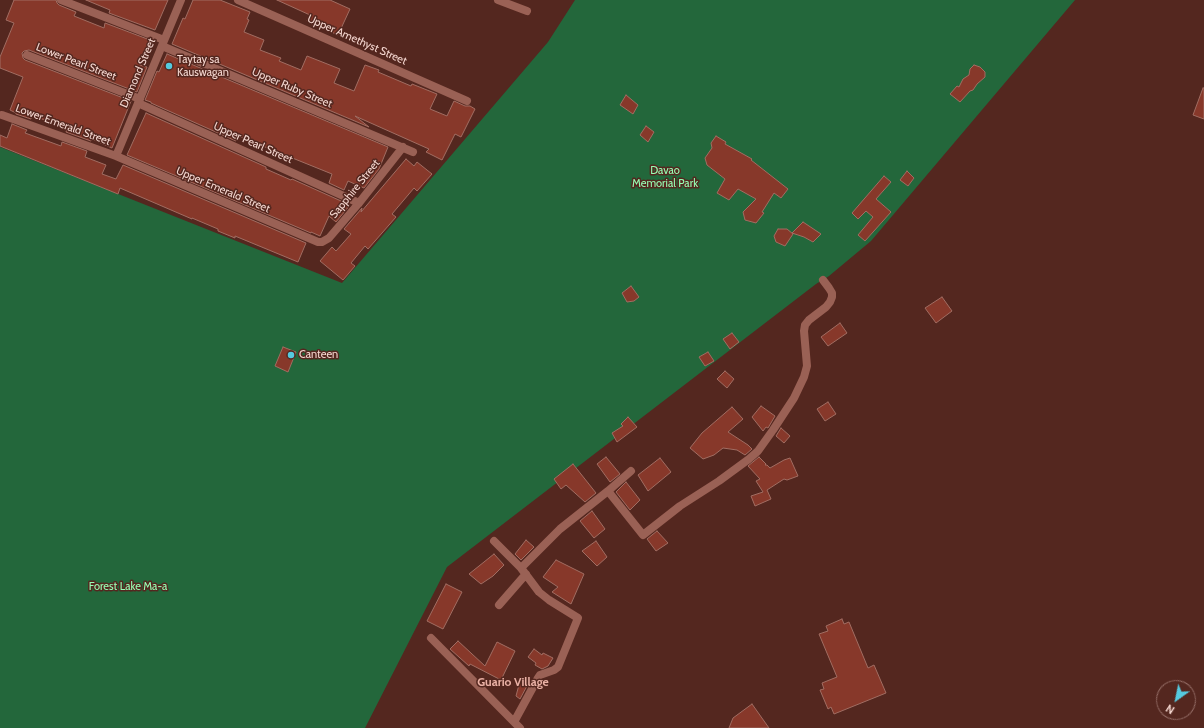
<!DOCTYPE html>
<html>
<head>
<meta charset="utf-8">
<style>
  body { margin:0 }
  #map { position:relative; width:1204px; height:728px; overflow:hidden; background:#54271f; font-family:Cabin,sans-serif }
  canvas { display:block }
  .north { position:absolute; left:1156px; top:680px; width:40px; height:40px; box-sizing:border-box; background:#54271f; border:1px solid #946d66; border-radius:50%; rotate:213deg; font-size:11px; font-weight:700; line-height:16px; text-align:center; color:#f5d7d0 }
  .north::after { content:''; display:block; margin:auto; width:14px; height:18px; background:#55cadf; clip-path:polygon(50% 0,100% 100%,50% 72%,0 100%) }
</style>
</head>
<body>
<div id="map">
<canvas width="1204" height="728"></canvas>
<div class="north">N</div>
</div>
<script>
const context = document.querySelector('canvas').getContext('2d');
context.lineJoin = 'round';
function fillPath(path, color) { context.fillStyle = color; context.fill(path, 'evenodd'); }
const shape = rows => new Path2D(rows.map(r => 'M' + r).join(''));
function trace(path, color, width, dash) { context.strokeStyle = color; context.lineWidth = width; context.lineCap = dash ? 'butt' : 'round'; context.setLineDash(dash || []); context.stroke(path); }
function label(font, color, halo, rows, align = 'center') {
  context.font = font + ' Cabin,sans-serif'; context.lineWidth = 3; context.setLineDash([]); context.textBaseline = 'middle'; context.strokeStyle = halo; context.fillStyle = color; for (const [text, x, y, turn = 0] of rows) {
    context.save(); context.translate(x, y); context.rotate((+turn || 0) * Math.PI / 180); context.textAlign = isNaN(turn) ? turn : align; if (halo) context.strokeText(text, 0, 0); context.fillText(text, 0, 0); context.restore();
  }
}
fillPath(shape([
  [575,0,1075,0,871,241,829,276,816,284,447,567,365,728,0,728,0,147,342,283,548,42]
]), '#23673b');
const building = shape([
  [14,0,56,0,57,3,59,5,76,12,74,16,104,28,105,23,150,40,140,65,147,67,137,92,29,50,24,51,22,53,23,58,25,60,131,101,112,148,92,139,91,141,66,132,67,129,32,115,31,119,16,114,16,113,10,110,23,77,0,68,0,57,14,23,6,20,14,0],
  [86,0,168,0,155,30,109,13,110,10,86,0],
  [193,0,220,0,250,12,247,19,249,20,244,32,264,40,260,50,281,58,279,61,301,70,307,56,340,69,334,83,354,91,365,65,379,70,378,72,411,86,412,84,437,94,430,109,447,116,454,101,465,106,470,106,475,109,461,137,455,134,442,160,426,152,429,149,355,116,369,127,172,44,183,18,185,19,193,0],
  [277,0,330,0,350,9,338,35,307,21,310,15,277,0],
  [167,54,388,147,379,169,364,188,348,181,344,190,329,183,332,174,238,136,236,141,151,103,151,102,145,100,157,71,159,72,167,54],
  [974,65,980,67,985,72,985,77,977,84,973,90,970,91,960,102,950,94,957,86,959,87,963,79,969,75,970,69,974,65],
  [1203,88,1204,88,1204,119,1193,115,1203,88],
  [626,95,638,105,633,114,620,105,626,95],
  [146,113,266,167,266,169,291,180,292,179,350,205,336,222,329,216,320,236,311,232,311,233,127,155,146,113],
  [12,124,27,130,25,133,61,146,62,142,87,151,85,157,106,165,102,174,116,179,123,165,306,243,298,262,235,236,235,238,218,231,218,229,192,218,192,219,120,188,118,194,0,146,0,135,7,138,12,124],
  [646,126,654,132,648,142,640,135,646,126],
  [716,136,726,142,725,144,752,159,751,160,788,189,781,198,774,193,762,212,764,213,756,223,745,220,743,212,756,199,738,189,729,200,717,193,725,179,707,165,705,158,712,148,711,143,716,136],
  [406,159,414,166,417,162,432,174,417,191,414,188,392,214,396,217,368,249,365,246,351,263,355,266,343,280,320,261,332,247,336,251,351,234,344,229,362,208,361,212,406,159],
  [907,171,914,178,908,186,900,180,907,171],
  [884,176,891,182,876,199,891,212,865,241,858,235,873,217,866,211,858,219,852,213,884,176],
  [803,222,821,234,813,242,804,237,792,233,803,222],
  [778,229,787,229,793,234,785,246,776,242,774,236,778,229],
  [631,286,639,297,634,301,627,302,622,293,631,286],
  [942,297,952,311,936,323,925,308,942,297],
  [840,323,847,333,828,346,821,337,840,323],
  [732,333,739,342,730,349,723,339,732,333],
  [283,347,296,352,288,372,275,366,283,347],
  [708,352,714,361,705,366,699,357,708,352],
  [725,371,734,379,727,388,717,379,725,371],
  [828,402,836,414,825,421,817,409,828,402],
  [761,406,775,416,768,428,766,427,763,431,752,417,761,406],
  [732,407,743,419,728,432,748,445,752,449,745,455,737,450,723,448,714,455,703,459,690,448,702,433,732,407],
  [628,417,637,427,617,442,612,433,623,426,621,424,628,417],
  [781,428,790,436,784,443,776,436,781,428],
  [606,457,620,474,610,482,597,464,606,457],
  [759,457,766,464,765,465,767,465,770,468,784,460,790,458,798,476,787,480,784,479,767,490,771,499,755,506,751,496,763,492,756,481,760,479,748,466,759,457],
  [660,458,671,472,648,491,638,475,660,458],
  [573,464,596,493,585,502,566,485,561,489,554,479,573,464],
  [626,482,640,500,630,510,616,492,626,482],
  [592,511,605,529,594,538,580,521,592,511],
  [657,531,668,543,656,551,647,539,657,531],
  [526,540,534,547,521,560,515,554,526,540],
  [596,541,607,557,597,566,582,551,596,541],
  [494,554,504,565,493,576,481,584,469,574,494,554],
  [556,560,584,574,571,604,552,592,558,587,543,577,556,560],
  [446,584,462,592,443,629,427,621,446,584],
  [842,619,844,624,849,622,868,668,874,665,886,693,834,714,831,707,828,709,820,690,824,689,822,683,837,677,819,634,828,631,826,626,842,619],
  [458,641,485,666,497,642,515,651,501,680,470,664,469,666,450,649,458,641],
  [534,649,542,655,543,653,553,658,548,666,542,669,535,665,536,663,528,657,534,649],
  [520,681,528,684,520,699,516,696,520,681],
  [752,704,769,728,729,728,733,718,752,704]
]);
fillPath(building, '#87382a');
trace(building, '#a16d62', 1);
trace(shape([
  [61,0,164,40],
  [238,0,467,101],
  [498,0,527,11],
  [162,46,413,152],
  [27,55,140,99],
  [138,103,359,203],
  [2,115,116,156,318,242,322,242,329,238,359,203,403,147],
  [116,156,181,0],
  [608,491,631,471],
  [494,541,521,568,539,592,549,600,578,618,558,667,554,670,540,675,538,678,514,722],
  [521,568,560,529,608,491,643,535,680,506,719,481,749,459,758,451,773,430,794,398,804,377,807,366,804,331,805,325,809,320,826,307,830,302,832,297,832,293,829,288,823,280],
  [499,605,526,574],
  [431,638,520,728]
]), '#9a6155', 8);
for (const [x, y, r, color] of [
  [169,66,4,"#55cadf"],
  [291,355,4,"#55cadf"]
]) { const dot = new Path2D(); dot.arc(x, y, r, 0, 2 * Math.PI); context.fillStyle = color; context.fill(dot); trace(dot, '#54271f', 1.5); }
label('11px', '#f5d7d0', '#54271f', [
  ["Upper Amethyst Street",357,40,24],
  ["Lower Pearl Street",76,62,21],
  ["Diamond Street",138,73,-67],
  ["Upper Ruby Street",292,88,23],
  ["Lower Emerald Street",63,125,20],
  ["Upper Pearl Street",253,143,24],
  ["Sapphire Street",355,189,-51],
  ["Upper Emerald Street",223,190,23]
]);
label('11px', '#f5d7d0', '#54271f', [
  ["Taytay sa",177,60],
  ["Kauswagan",177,73],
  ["Canteen",299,355]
], 'left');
label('11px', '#96ffb4', '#54271f', [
  ["Davao",665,171],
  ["Memorial Park",665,184],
  ["Forest Lake Ma-a",128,587]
]);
label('bold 12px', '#eab1a5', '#54271f', [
  ["Guario Village",513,682]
]);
</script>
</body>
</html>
